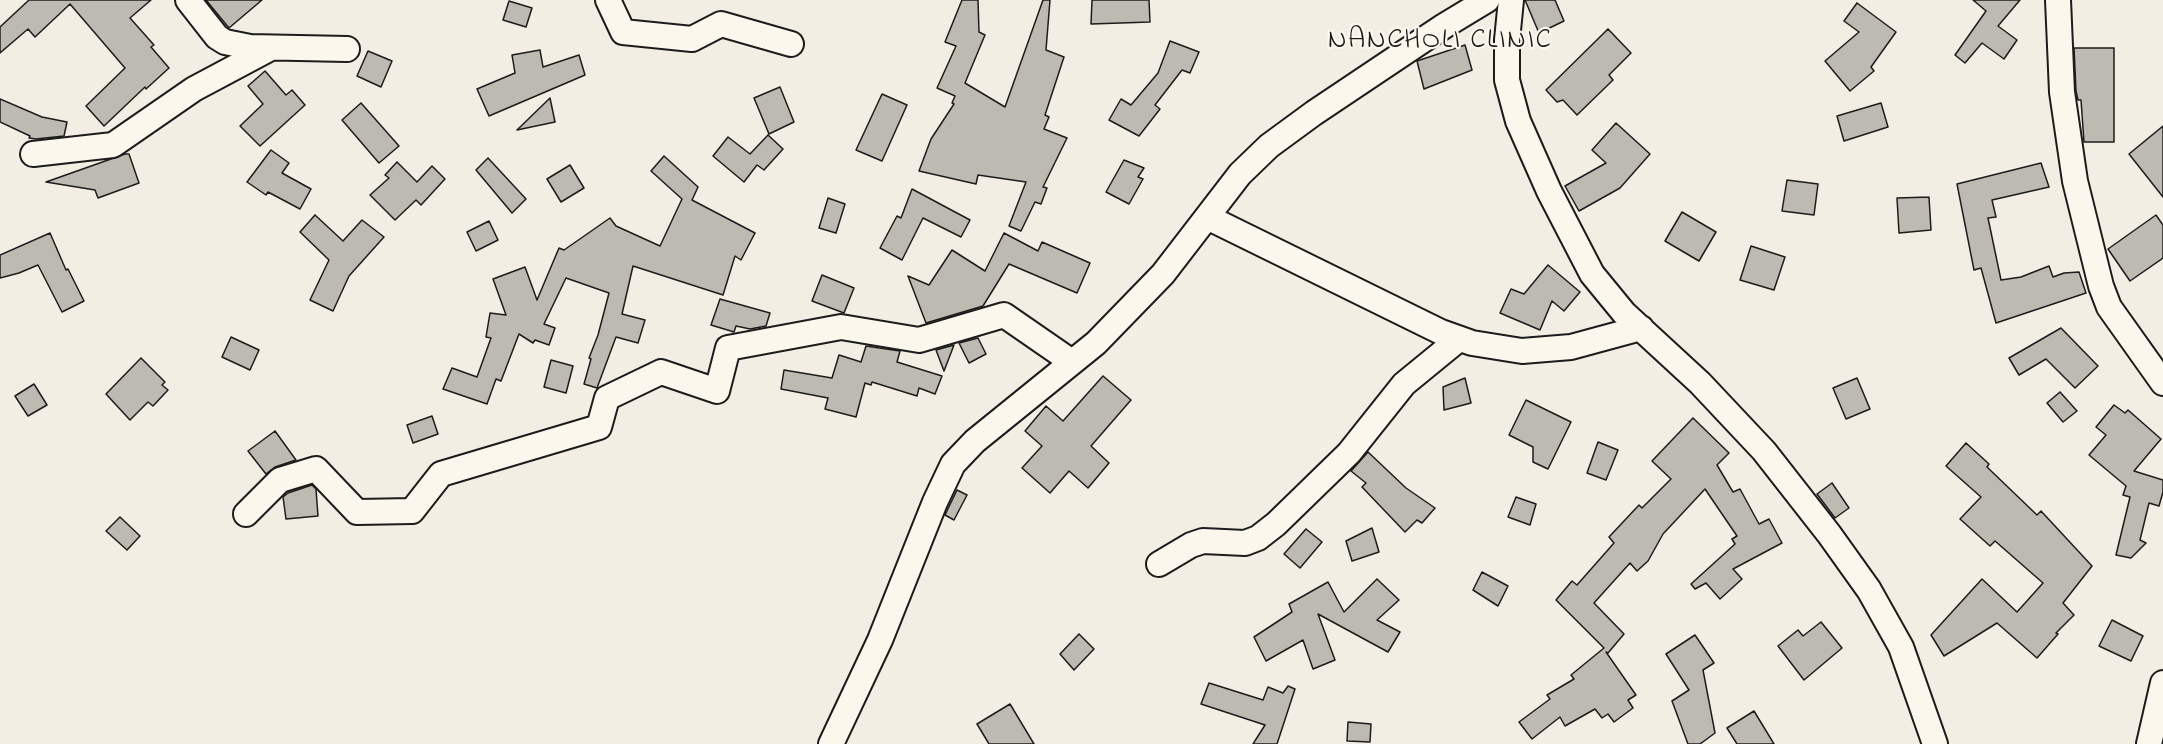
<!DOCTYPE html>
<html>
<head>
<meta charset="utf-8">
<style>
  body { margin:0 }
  canvas { display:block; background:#f2eee4 }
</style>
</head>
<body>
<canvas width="2163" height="744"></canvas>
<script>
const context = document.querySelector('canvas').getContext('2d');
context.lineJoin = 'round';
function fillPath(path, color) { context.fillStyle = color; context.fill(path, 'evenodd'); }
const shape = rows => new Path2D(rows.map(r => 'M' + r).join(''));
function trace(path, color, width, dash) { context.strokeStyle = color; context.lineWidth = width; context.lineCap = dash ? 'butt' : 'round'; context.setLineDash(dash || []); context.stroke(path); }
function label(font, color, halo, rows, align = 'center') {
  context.font = font + ' "Indie Flower",sans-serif'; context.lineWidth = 4.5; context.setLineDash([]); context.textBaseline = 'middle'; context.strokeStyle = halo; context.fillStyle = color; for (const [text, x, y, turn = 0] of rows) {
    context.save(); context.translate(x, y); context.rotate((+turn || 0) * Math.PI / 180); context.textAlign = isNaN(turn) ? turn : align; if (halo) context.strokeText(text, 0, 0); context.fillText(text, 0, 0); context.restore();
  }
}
const building = shape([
  [29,0,151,0,130,18,154,45,151,47,169,68,146,89,145,87,104,126,86,106,125,68,70,4,35,37,28,29,0,53,0,27,29,0],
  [206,0,262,0,229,28,206,0],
  [962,0,978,0,979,32,985,35,965,83,1005,107,1043,0,1050,0,1046,50,1064,57,1045,115,1049,117,1044,129,1067,138,1043,187,1047,188,1041,204,1035,202,1021,231,1009,226,1026,182,978,175,976,184,919,171,931,139,954,104,952,103,955,96,937,88,956,46,945,42,962,0],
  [1092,0,1149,0,1150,22,1091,24,1092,0],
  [1525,0,1555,0,1564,21,1539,33,1525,0],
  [1973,0,2020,0,1998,26,2017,40,2004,59,1982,43,1965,63,1955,55,1986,11,1973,0],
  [509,1,532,8,526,27,503,20,509,1],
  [1857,3,1896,32,1871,67,1874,71,1850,91,1825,61,1859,32,1844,21,1857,3],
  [1608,29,1631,53,1609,75,1613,80,1577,115,1563,100,1557,102,1546,90,1608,29],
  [1170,41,1199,52,1190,73,1182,70,1155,105,1160,109,1139,136,1109,120,1121,99,1131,105,1158,73,1170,41],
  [1465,45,1472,70,1424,89,1417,61,1465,45],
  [2074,48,2114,48,2114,142,2084,142,2081,100,2078,100,2076,91,2074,48],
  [540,50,543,67,579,55,585,75,489,116,477,89,515,73,512,55,540,50],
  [368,51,392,61,381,87,357,76,368,51],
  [265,71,286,95,292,90,305,105,260,146,240,126,263,104,248,86,265,71],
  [780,87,794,122,769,134,754,98,780,87],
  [882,94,907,105,882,161,856,150,882,94],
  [550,98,555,122,517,130,550,98],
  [0,99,42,117,67,122,64,136,36,139,29,138,30,136,0,122,0,99],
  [361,103,399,146,379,163,342,120,361,103],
  [1881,103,1888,127,1844,141,1837,116,1881,103],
  [1616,123,1650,154,1620,188,1579,211,1565,186,1606,163,1592,150,1616,123],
  [2163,126,2163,197,2129,154,2163,126],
  [768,135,783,149,764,170,757,165,744,182,713,156,728,137,750,154,768,135],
  [271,150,289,163,282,173,311,189,300,209,268,192,266,195,247,182,271,150],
  [125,154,129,154,139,183,98,198,95,190,46,182,125,154],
  [664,156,698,187,692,200,755,233,741,260,735,256,723,295,633,266,622,314,645,320,638,343,616,337,597,388,584,384,591,359,589,358,598,335,609,293,566,278,544,324,555,328,549,345,535,340,533,343,519,334,501,381,496,379,487,404,443,389,452,368,477,377,491,338,486,337,490,313,506,315,493,279,525,267,537,300,559,248,564,250,610,218,616,226,660,246,682,199,651,171,664,156],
  [488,158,526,199,512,213,476,170,488,158],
  [1124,160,1144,168,1138,177,1143,179,1129,204,1106,192,1124,160],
  [397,162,417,182,432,166,445,179,421,205,416,200,395,220,370,195,389,178,385,175,397,162],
  [2041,163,2049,187,1992,200,1996,217,1988,218,2001,280,2021,277,2049,266,2053,277,2064,273,2079,272,2086,293,1996,323,1981,268,1974,270,1957,184,2041,163],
  [570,165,584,188,561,202,547,179,570,165],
  [1787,180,1818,184,1814,215,1782,211,1787,180],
  [912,189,970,220,961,237,923,218,902,260,880,248,897,216,901,218,912,189],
  [1929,197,1931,230,1899,233,1897,198,1929,197],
  [828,198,845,204,836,233,819,228,828,198],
  [1682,212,1716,232,1699,261,1665,241,1682,212],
  [315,215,343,241,362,220,384,237,349,276,333,311,310,300,329,260,300,232,315,215],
  [2156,215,2163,225,2163,258,2130,281,2108,249,2156,215],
  [489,221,498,240,476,251,467,232,489,221],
  [50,233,66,270,68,269,84,301,62,312,38,265,19,273,0,278,0,255,50,233],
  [1004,233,1038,251,1042,242,1090,263,1077,293,1009,264,983,306,926,323,908,276,929,285,952,250,985,271,1004,233],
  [1751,246,1785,257,1774,290,1740,280,1751,246],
  [1548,265,1580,292,1564,311,1552,301,1540,330,1500,313,1511,289,1524,294,1548,265],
  [822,275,854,288,844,313,812,301,822,275],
  [720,299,770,313,766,326,750,329,736,326,734,332,711,325,720,299],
  [2061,328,2098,366,2075,388,2046,359,2019,375,2009,358,2061,328],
  [231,337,259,350,250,370,222,357,231,337],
  [978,338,986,354,969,363,959,343,978,338],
  [954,345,944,371,936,350,954,345],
  [866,346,900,351,897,362,942,376,935,394,919,388,917,396,872,382,871,385,865,383,856,417,825,409,828,398,781,389,784,370,832,378,839,355,861,362,866,346],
  [141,358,165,382,162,385,168,390,153,406,148,402,130,420,106,394,141,358],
  [551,360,573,366,566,393,544,387,551,360],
  [1103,376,1131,400,1091,446,1109,463,1088,488,1069,471,1050,493,1022,468,1042,446,1025,431,1046,406,1063,421,1103,376],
  [1465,378,1471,403,1444,410,1443,387,1465,378],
  [1857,378,1870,409,1846,419,1833,388,1857,378],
  [34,384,47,405,28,416,15,396,34,384],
  [2060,392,2077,411,2063,422,2047,403,2060,392],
  [1526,400,1571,422,1548,469,1533,462,1533,447,1509,435,1526,400],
  [2114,405,2125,413,2128,410,2161,439,2134,471,2163,480,2163,492,2159,506,2149,503,2140,540,2146,543,2131,558,2116,555,2130,497,2123,495,2126,486,2089,455,2106,435,2096,427,2114,405],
  [432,416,438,434,413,443,407,425,432,416],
  [1693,418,1729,453,1717,465,1733,492,1740,489,1759,524,1769,519,1782,543,1733,569,1742,579,1720,599,1706,583,1695,589,1691,584,1735,544,1732,539,1737,536,1705,489,1663,534,1648,561,1637,571,1630,563,1594,603,1624,634,1608,653,1606,652,1636,695,1628,700,1633,708,1614,722,1608,714,1602,718,1595,709,1565,726,1560,717,1532,739,1519,722,1550,699,1547,695,1574,679,1571,675,1604,648,1556,600,1572,581,1577,585,1614,543,1609,537,1639,505,1642,508,1671,479,1652,461,1693,418],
  [275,431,296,460,275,467,266,474,248,451,275,431],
  [1598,442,1618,450,1606,480,1587,473,1598,442],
  [1966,443,1989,464,1987,467,2037,515,2041,511,2092,566,2063,603,2074,615,2056,633,2058,634,2037,658,1997,623,1944,656,1931,635,1982,579,2017,612,2043,583,1995,541,1990,546,1960,519,1981,497,1946,466,1966,443],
  [1368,452,1406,488,1435,508,1422,523,1417,520,1405,532,1362,487,1366,483,1351,471,1368,452],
  [1832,483,1849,508,1835,518,1817,494,1832,483],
  [312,485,316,489,318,516,286,519,283,497,288,493,312,485],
  [957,490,967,495,954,520,945,515,957,490],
  [1516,497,1536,504,1530,525,1508,517,1516,497],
  [120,517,140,536,127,550,106,531,120,517],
  [1372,528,1379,552,1352,561,1346,541,1372,528],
  [1306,529,1322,542,1300,568,1284,554,1306,529],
  [1482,572,1508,586,1498,606,1473,590,1482,572],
  [1377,579,1399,600,1377,620,1400,632,1388,652,1318,614,1335,660,1313,669,1303,640,1266,661,1254,637,1292,612,1289,604,1328,582,1344,612,1377,579],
  [2112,620,2143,636,2131,661,2099,646,2112,620],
  [1821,622,1842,648,1804,680,1778,646,1798,630,1803,636,1821,622],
  [1079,634,1094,649,1074,670,1060,654,1079,634],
  [1695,635,1714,663,1703,670,1715,733,1700,744,1688,744,1672,701,1689,690,1666,654,1695,635],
  [1209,683,1263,700,1268,687,1283,693,1288,686,1295,689,1277,744,1253,744,1265,725,1201,704,1209,683],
  [1010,704,1034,744,989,744,977,724,1010,704],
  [1754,711,1774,744,1737,744,1727,728,1754,711],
  [1348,722,1371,724,1370,742,1347,741,1348,722]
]);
fillPath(building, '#bdbab1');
trace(building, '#1c1c1c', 1.5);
const minor = shape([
  [188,0,217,37,225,42,250,47,347,49],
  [608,0,623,32,692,39,721,24,791,44],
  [1511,0,1507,40,1507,80,1518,121,1549,191,1592,274,1624,313,1700,383,1764,451,1829,534,1869,590,1901,647,1935,744],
  [2058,0,2062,92,2075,181,2101,286,2109,307,2163,383],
  [33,154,113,145,194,89,271,48],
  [1207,217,1441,332,1472,343,1522,351,1571,347,1641,328],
  [246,514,280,480,316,469,357,512,412,511,441,474,599,427,607,398,661,372,717,391,728,348,841,327,919,340,1004,315,1072,362],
  [1159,564,1191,545,1203,541,1245,543,1258,538,1276,524,1349,453,1404,384,1459,339],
  [831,744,880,640,935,502,953,464,975,441,1096,343,1163,274,1240,174,1269,146,1314,113,1444,26,1487,0],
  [2149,744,2163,683]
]);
trace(minor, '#1c1c1c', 28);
trace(minor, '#fbf7ec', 24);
context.letterSpacing = '1.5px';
label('28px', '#1c1c1c', '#fbf7ec', [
  ["NANCHOLI CLINIC",1440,42]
]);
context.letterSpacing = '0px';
</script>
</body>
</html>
